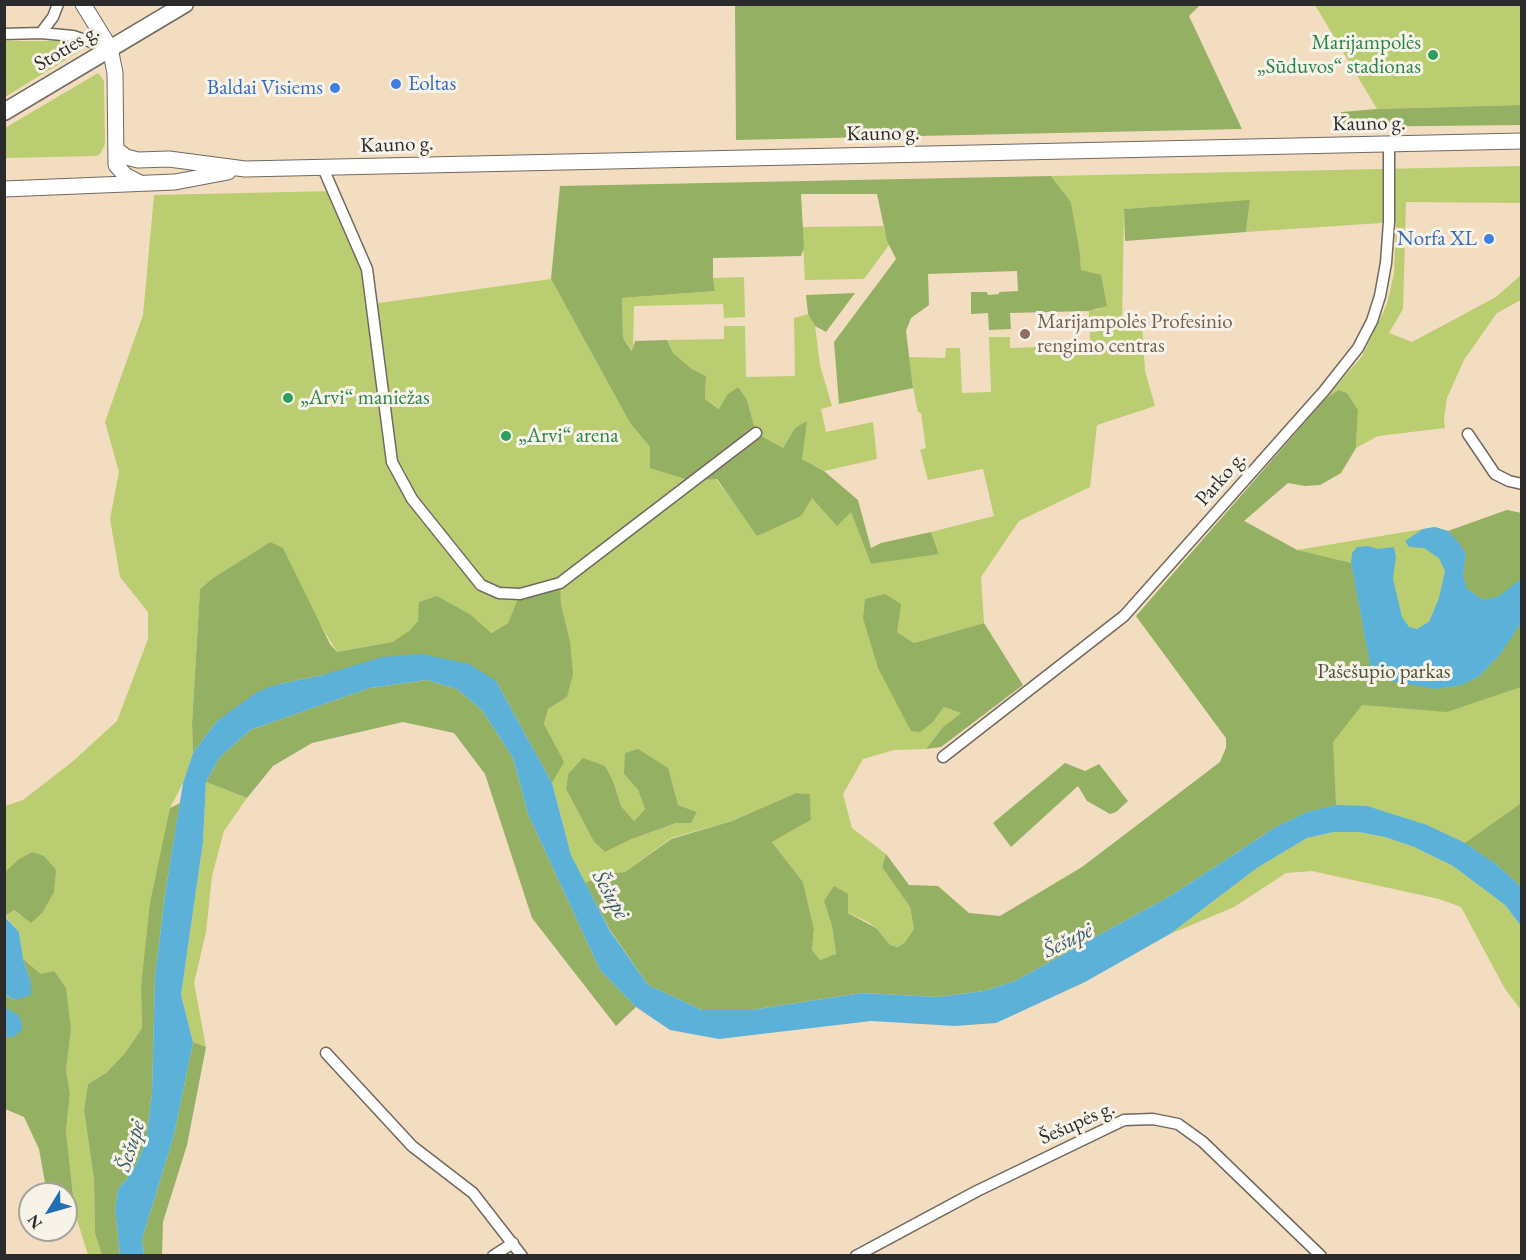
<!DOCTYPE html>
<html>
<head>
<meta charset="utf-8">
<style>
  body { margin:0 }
  #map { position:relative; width:1526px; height:1260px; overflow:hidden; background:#f2ddc0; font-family:"EB Garamond",serif }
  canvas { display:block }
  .frame { position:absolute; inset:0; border:6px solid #2b2b2b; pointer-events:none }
  .north { position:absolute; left:18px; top:1182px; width:60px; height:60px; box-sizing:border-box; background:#f7f3e8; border:2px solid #a5a39c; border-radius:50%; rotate:233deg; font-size:16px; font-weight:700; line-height:24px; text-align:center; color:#2b2b2b }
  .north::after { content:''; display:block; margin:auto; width:21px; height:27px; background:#1f6fb2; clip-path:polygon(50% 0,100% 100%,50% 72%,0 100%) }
</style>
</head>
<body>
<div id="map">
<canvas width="1526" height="1260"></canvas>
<div class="frame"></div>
<div class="north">N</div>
</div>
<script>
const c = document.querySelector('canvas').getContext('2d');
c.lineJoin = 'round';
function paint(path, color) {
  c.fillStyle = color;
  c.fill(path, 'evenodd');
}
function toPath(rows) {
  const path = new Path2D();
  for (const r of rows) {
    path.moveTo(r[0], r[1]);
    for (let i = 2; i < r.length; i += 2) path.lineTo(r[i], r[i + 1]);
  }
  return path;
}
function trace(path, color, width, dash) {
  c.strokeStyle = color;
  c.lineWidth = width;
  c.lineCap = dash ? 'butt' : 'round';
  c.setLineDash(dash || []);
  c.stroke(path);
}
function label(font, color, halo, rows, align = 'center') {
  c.font = font + ' "EB Garamond",serif';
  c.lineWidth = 6;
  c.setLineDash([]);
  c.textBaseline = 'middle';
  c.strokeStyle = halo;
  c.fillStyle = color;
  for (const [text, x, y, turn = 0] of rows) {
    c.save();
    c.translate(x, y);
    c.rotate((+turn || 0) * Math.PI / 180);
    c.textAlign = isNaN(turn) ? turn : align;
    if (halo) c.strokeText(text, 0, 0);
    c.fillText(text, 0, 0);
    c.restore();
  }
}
const green = toPath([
  [1315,5,1521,5,1521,105,1377,109],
  [5,41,64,41,74,44,80,51,5,97],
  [98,73,104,81,105,144,100,154,96,156,5,158,5,128],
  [1521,166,1521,203,1406,202,1403,309,1389,333,1412,342,1496,297,1521,275,1521,300,1497,313,1464,360,1447,398,1444,419,1445,428,1378,436,1356,448,1358,410,1347,393,1339,390,1327,397,1362,356,1387,304,1394,273,1396,222,1246,232,1250,201,1124,209,1122,324,1142,323,1145,371,1155,406,1097,425,1090,487,1019,521,981,577,984,623,914,643,897,632,865,599,933,722,944,707,961,713,943,727,926,749,894,750,863,759,843,794,852,828,886,854,882,867,910,907,914,929,905,942,898,947,889,945,876,928,868,922,824,901,832,926,836,955,819,960,812,950,814,929,803,882,772,842,811,820,810,794,796,793,732,821,671,838,625,872,603,874,585,883,571,855,552,783,563,762,544,724,548,709,567,697,570,641,561,605,559,583,520,595,508,623,490,633,471,615,418,621,409,631,392,642,337,652,270,542,213,578,200,589,192,724,193,753,183,783,170,808,141,987,142,1028,125,1053,106,1073,88,1084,84,1110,94,1180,95,1234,102,1255,88,1255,75,1213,66,1131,70,1093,66,1070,71,1030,47,974,41,974,23,959,19,932,5,916,14,910,21,916,32,852,19,859,5,873,5,806,23,800,72,762,117,721,148,639,148,612,120,577,110,519,119,472,105,422,143,315,154,195,334,191,367,269,372,304,551,279,630,423,650,447,692,481,716,479,758,536,813,497,851,511,871,564,939,553,931,532,994,516,983,469,928,480,920,450,926,448,921,413,918,412,913,388,909,357,945,358,946,348,960,348,962,393,991,392,989,337,1010,337,1010,348,1090,345,1090,332,1097,332,1096,325,1089,325,1089,311,1100,309,1081,270,1080,253,1071,202,1051,176],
  [568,774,613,781,621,806,634,821,645,809,638,790,624,774,678,805,697,812,691,823,676,823,632,839,605,852,594,842,566,789],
  [883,226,889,245,864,279,805,280,802,227],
  [744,277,745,317,724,318,723,304,634,306,633,351,623,338,622,298,715,291,713,278],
  [808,314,815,326,820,365,832,406,821,409,826,432,873,422,877,459,824,471,802,459,795,428,783,448,756,433,747,400,727,395,720,409,705,399,706,376,692,369,673,353,667,340,724,339,724,326,745,326,746,377,795,376,794,318],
  [1507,510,1521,513,1521,887,1496,864,1307,812,1220,762,1226,748,1226,738,1136,616,1244,521,1297,550,1435,527,1448,531],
  [206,782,247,798,224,831,212,876,206,932,194,983,206,1047,193,1042,181,995,203,842],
  [1334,832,1358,832,1385,837,1414,847,1453,866,1505,905,1521,926,1521,1010,1505,989,1461,907,1439,899,1312,871,1286,873,1234,907,1170,934,1257,868,1307,838]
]);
const forest = toPath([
  [735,5,1200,5,1189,16,1242,129,736,140],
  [1521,105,1521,125,1340,127,1341,112,1377,109],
  [1051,176,1071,202,1080,253,1081,270,1101,275,1107,306,1089,311,1010,313,1011,329,989,330,988,313,971,314,971,292,987,292,988,295,999,294,999,292,1018,291,1017,271,928,274,929,305,911,318,906,331,913,388,839,404,834,342,896,259,887,241,877,194,801,194,804,248,801,256,713,258,713,278,715,291,622,298,623,338,632,351,635,341,667,340,673,353,692,369,706,376,705,399,719,409,727,395,738,387,747,400,756,433,783,448,795,428,807,421,802,459,824,471,858,500,871,548,881,543,931,532,939,554,871,564,851,512,837,526,812,498,801,516,757,536,717,479,692,481,650,468,650,447,630,423,551,279,560,186],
  [1250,200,1246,232,1125,241,1124,209],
  [855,293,826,332,815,326,808,314,806,295],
  [1339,390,1347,393,1358,410,1356,448,1341,473,1320,485,1305,486,1288,483,1244,521,1297,550,1351,563,1370,664,1437,689,1462,685,1478,677,1499,656,1521,623,1521,687,1447,712,1362,705,1333,742,1336,805,1307,812,1274,828,1172,895,1015,981,984,991,938,997,862,993,751,1010,702,1010,648,985,610,930,585,883,603,874,625,872,671,839,732,821,796,793,810,794,811,820,772,842,803,882,814,929,812,950,820,960,836,954,832,926,824,901,834,886,848,894,848,913,876,928,890,945,898,947,905,942,914,929,910,907,882,867,886,854,909,885,938,886,969,913,1000,916,1082,867,1220,762,1226,748,1226,738,1136,616,1327,397],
  [1507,510,1521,513,1522,578,1519,582,1499,596,1484,600,1467,589,1463,575,1466,554,1448,531],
  [270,542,283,548,330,644,337,652,392,642,409,631,418,621,419,602,437,596,471,615,491,633,508,623,520,594,560,583,561,605,570,641,573,674,567,697,548,709,544,724,564,762,552,783,496,681,323,675,279,684,217,721,193,753,192,724,200,589,213,578],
  [885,594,901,604,897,632,914,643,984,623,1023,685,941,747,926,749,943,727,961,713,944,707,933,722,920,732,911,731,878,668,863,618,865,599],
  [427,680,457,689,482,710,513,758,528,814,600,970,636,1007,616,1026,532,918,485,774,454,733,403,722,312,743,273,766,247,798,206,782,219,758,250,730,370,688],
  [638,749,668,768,678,805,697,812,691,823,676,823,632,839,605,852,594,842,566,789,568,774,583,758,605,766,613,781,621,806,634,821,645,809,638,790,624,774,625,753],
  [1065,763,1085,771,1099,764,1128,801,1116,812,1110,814,1087,801,1078,786,1011,847,993,823],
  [180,803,166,888,155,975,152,1093,146,1142,132,1173,118,1189,115,1209,120,1255,102,1255,95,1234,94,1180,84,1110,88,1084,106,1073,125,1053,142,1028,141,987,150,903,170,808],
  [1520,804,1521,804,1521,887,1496,864,1465,843],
  [32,852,44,856,56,870,54,892,42,913,31,923,14,910,5,916,4,873,19,859],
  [23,959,41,974,54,971,66,988,71,1030,66,1070,70,1093,66,1131,75,1213,66,1214,66,1194,47,1194,39,1149,24,1117,5,1109,4,995,15,1000,31,983],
  [193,1042,206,1047,187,1145,163,1222,162,1255,144,1255,142,1239,174,1135]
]);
const water = toPath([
  [1435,527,1448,531,1459,543,1466,554,1463,575,1467,589,1484,600,1499,596,1522,578,1521,623,1499,656,1478,677,1462,685,1437,689,1394,682,1377,673,1370,664,1351,563,1352,553,1357,547,1368,546,1378,549,1394,547,1396,557,1393,579,1402,617,1409,627,1417,629,1429,622,1439,598,1445,571,1439,558,1424,548,1409,547,1405,541,1423,529],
  [422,654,469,664,496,681,552,783,571,855,610,931,648,985,702,1010,751,1010,862,993,938,997,984,991,1015,981,1172,895,1274,828,1307,812,1336,805,1367,806,1427,825,1465,843,1496,864,1521,887,1521,926,1505,905,1453,866,1414,847,1385,837,1358,832,1334,832,1307,838,1257,868,1170,934,1085,982,996,1023,955,1026,871,1021,719,1039,670,1030,636,1007,600,970,528,814,513,758,482,710,457,689,427,680,370,688,250,730,219,758,206,782,203,842,181,995,193,1042,174,1135,142,1239,144,1255,120,1255,115,1209,118,1189,132,1173,146,1142,152,1093,155,975,166,888,183,783,193,753,217,721,257,692,279,684,323,675,382,657],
  [4,916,19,932,23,959,31,983,31,995,15,1000,5,995],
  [5,1007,19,1016,22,1023,22,1030,13,1037,5,1037]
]);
const street = toPath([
  [41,33,53,17,58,4],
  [4,34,41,33,73,36,110,48],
  [323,168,367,269,392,462,412,499,481,585,499,593,520,594,560,583,756,433],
  [1468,434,1495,474,1509,481,1522,484],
  [943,757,1124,616,1324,391,1358,348,1372,321,1380,296,1386,263,1389,222,1389,145],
  [326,1053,412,1146,473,1193,522,1256],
  [493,1256,513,1243],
  [856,1256,977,1191,1124,1120,1153,1119,1178,1124,1203,1142,1321,1256]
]);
const secondary = toPath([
  [83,4,110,48,115,73,116,165,125,175,138,182],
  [116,149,126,157,138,160,169,159,245,169,1522,141],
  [4,189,175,182,228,172]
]);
const primary = toPath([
  [4,112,185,4]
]);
const markers = [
  [1433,55,6,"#2e9e5b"],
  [396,84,6,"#3f7fe0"],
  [335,88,6,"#3f7fe0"],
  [1489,239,6,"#3f7fe0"],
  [1025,334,6,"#8d6e63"],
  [288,398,6,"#2e9e5b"],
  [506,436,6,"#2e9e5b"]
];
const leisureNames = [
  ["Marijampolės",1421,43,"right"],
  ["„Sūduvos“ stadionas",1421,67,"right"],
  ["„Arvi“ maniežas",300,398],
  ["„Arvi“ arena",518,436]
];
const streetNames = [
  ["Stoties g.",67,48,-31],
  ["Kauno g.",1369,124,-1],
  ["Kauno g.",883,134,-1],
  ["Kauno g.",397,145,-2],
  ["Parko g.",1221,479,-49],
  ["Šešupės g.",1077,1123,-24]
];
const shopNames = [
  ["Eoltas",408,84,"left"],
  ["Baldai Visiems",323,88],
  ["Norfa XL",1477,239]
];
const educationNames = [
  ["Marijampolės Profesinio",1037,322],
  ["rengimo centras",1037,346]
];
const parkNames = [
  ["Pašešupio parkas",1384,672]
];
const waterNames = [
  ["Šešupė",610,895,61],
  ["Šešupė",1068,941,-26],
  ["Šešupė",131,1146,-72]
];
paint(green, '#bbcd71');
paint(forest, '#94b063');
paint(water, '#5bb1d8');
trace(street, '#71695f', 13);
trace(secondary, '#71695f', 17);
trace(primary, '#71695f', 19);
trace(street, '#fff', 10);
trace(secondary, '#fff', 15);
trace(primary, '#fff', 16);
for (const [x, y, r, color] of markers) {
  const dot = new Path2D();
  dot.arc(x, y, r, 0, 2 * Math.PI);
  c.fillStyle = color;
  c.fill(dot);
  trace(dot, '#f7f3e8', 2);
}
label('21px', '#27864d', '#f7f3e8', leisureNames, 'left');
label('21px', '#2b2b2b', '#f7f3e8', streetNames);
label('21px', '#366cbe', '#f7f3e8', shopNames, 'right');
label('21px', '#785e54', '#f7f3e8', educationNames, 'left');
label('21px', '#4f543c', '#f7f3e8', parkNames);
label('italic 22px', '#3c5a68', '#f7f3e8', waterNames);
</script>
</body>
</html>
